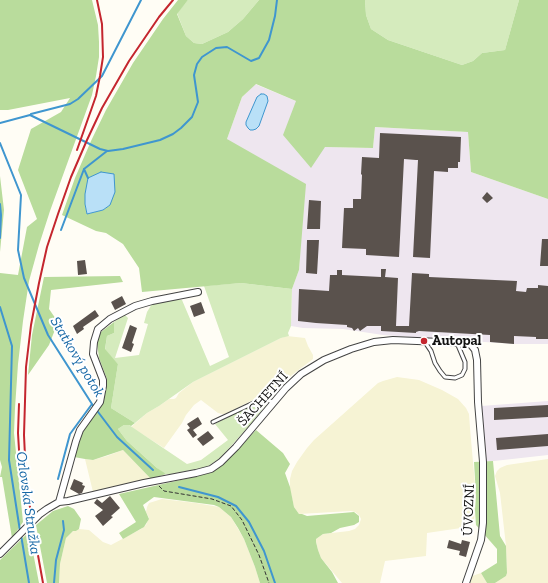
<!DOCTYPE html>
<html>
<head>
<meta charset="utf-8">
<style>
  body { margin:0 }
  canvas { display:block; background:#fffdf5 }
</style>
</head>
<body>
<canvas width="548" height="583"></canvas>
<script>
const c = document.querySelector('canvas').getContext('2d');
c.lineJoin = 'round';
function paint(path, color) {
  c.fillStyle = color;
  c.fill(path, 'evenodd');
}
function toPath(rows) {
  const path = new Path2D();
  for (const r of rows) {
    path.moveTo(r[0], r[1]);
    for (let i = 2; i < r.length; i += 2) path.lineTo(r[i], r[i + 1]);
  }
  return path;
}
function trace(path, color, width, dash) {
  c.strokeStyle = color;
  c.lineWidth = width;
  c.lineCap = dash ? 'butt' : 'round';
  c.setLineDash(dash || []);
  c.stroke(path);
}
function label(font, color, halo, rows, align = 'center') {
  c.font = font + ' "Zilla Slab",serif';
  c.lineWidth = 4;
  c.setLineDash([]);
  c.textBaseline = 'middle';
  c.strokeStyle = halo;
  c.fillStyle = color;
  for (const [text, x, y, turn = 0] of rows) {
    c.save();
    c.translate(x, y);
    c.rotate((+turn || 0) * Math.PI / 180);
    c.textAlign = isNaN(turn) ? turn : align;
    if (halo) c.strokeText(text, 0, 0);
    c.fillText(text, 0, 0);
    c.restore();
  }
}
const industrial = toPath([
  [255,84,296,101,325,147,373,148,375,127,468,132,471,172,548,199,548,344,514,344,383,335,343,329,303,328,291,326,292,289,299,270,301,239,227,139,242,97],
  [548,401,548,455,485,462,481,406]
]);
const farmland = toPath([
  [287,336,305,338,308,346,313,355,313,359,292,375,283,384,273,396,257,398,225,414,222,414,218,413,201,400,194,405,186,415,182,423,164,448,131,427,147,413,159,406,169,399,174,399,176,398,179,393,193,382,281,338],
  [397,377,419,380,442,390,458,399,466,408,469,414,470,428,476,496,474,522,468,526,461,528,427,533,426,556,385,561,380,583,342,583,321,558,318,550,316,542,316,539,323,534,349,531,355,529,359,525,361,519,359,515,355,512,351,511,299,514,294,507,290,489,290,479,292,471,297,462,307,448,314,440,378,383,383,381],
  [123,450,151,479,93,492,85,459,93,460,107,456],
  [548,459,548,583,495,583,506,576,507,573,506,546,500,493,495,476,497,471,500,468,507,465],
  [162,499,196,503,219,507,231,517,244,539,255,567,260,583,59,583,60,564,66,538,73,531,76,531,79,529,89,530,103,542,111,545,141,529,146,525,149,518,146,512,147,507,149,503],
  [481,573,487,583,470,583,472,576]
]);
const green = toPath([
  [188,0,259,0,243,19,228,32,202,44,194,43,186,36,177,13],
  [365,0,519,0,505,50,482,53,473,61,462,65,388,40,371,29,366,15],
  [241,283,292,289,291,326,288,333,289,336,281,338,193,382,159,406,147,413,135,423,111,408,118,364,105,350,107,336,114,333,114,322,124,314,128,318,115,358,139,355,148,324,144,323,147,312,152,304,167,300,182,300,210,366,229,357,204,286],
  [262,401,268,402,250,425,220,458,207,467,171,474,166,474,163,473,157,468,127,441,118,429,124,425,129,425,187,464,201,460,228,440,215,424,243,409,257,402]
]);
const forest = toPath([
  [0,0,92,0,98,25,99,42,99,57,96,76,92,95,50,211,39,245,29,281,23,321,18,364,15,408,14,433,23,522,12,538,2,477,0,477,2,467,0,460,0,273,18,275,27,227,37,219,18,170,31,129,61,112,70,98,8,110,0,110],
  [178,0,188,0,177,14,186,36,194,43,202,44,228,32,243,19,259,0,365,0,366,15,371,29,388,40,462,65,473,61,482,53,505,50,519,0,548,0,548,199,471,172,468,132,375,127,373,148,325,147,311,168,283,135,296,101,256,84,242,97,227,139,306,184,299,270,292,289,241,283,142,292,139,268,123,244,106,233,96,231,62,215,75,178,91,141,106,110,133,63,163,19],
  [85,204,110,205,103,210,87,214],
  [0,176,4,210,0,252],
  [120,276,123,282,51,290,49,309,58,322,49,345,28,375,32,335,44,277],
  [114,322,114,333,107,336,105,349,118,364,111,408,135,423,131,426,129,425,124,425,118,429,127,441,157,468,166,474,151,479,123,450,93,460,85,459,74,457,82,431,101,403,107,379,99,358,97,342,101,332],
  [256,430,283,453,288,461,290,464,285,473,290,487,294,507,299,514,302,514,307,516,354,512,359,516,359,522,354,525,340,528,331,533,323,534,316,539,316,542,318,550,321,558,332,572,338,583,260,583,255,567,244,539,238,528,231,517,219,507,214,505,154,497,143,505,149,519,144,527,123,539,119,533,136,522,119,494,198,476,212,471,223,464,238,449],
  [493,461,500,536,506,546,507,573,506,576,495,583,487,583,481,573,497,563,497,549,476,525,475,510,476,496,474,462],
  [68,506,74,509,81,519,79,529,76,531,73,531,66,538,60,564,59,583,47,583,36,525,53,511],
  [29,532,39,583,0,583,0,560]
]);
const water = toPath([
  [261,94,264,94,267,96,268,101,259,126,256,129,253,130,250,130,248,128,246,125,246,122,257,97,261,94],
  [101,172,114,174,115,192,110,205,103,210,87,214,85,204,85,194,88,178,101,172]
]);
const stream = toPath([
  [31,114,70,104,78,99,102,76,141,0],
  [0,123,30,115,100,149,108,151,123,149,160,140,173,134,181,128,192,117,198,102,194,75,197,64,202,57,216,48,227,47,251,61,259,58,269,40,275,16,277,0],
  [0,143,21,195,18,250,24,278,48,335,92,404,117,437,153,470],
  [84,169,88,178],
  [0,204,1,215,0,238],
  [61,230,84,169,107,151],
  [0,307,12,346,9,460,20,531],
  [58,479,70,434,92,404],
  [179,487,218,497,236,506,249,522,264,551,275,583],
  [21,535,29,583],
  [54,583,56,560,64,530,63,521]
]);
const building = toPath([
  [380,133,461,137,460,162,458,162,458,168,448,168,448,172,434,171,430,258,413,257,418,160,416,160,404,159,399,257,366,255,366,249,342,248,344,208,353,208,353,199,361,199,362,175,361,174,362,157,379,158],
  [487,192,493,198,487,203,482,198],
  [309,200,321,201,320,229,307,229],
  [542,239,548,239,548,266,540,266],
  [307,240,319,240,317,274,306,273],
  [85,260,87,274,78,275,77,261],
  [381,269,386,269,385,277,398,278,396,326,409,326,412,273,429,274,429,277,517,281,516,291,526,292,527,288,538,288,538,285,548,286,548,339,536,339,536,337,514,336,514,344,490,342,490,335,419,331,416,332,416,333,381,331,381,326,367,326,360,331,358,328,354,331,352,328,347,327,347,325,316,323,298,321,299,289,329,291,330,275,337,275,337,270,342,270,342,275,381,277],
  [122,296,126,304,115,310,111,302],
  [201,302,205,313,194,317,190,306],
  [95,310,99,316,83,327,84,329,77,334,73,326],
  [130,325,137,328,132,343,134,344,131,352,122,348],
  [548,405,548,417,494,420,494,408],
  [198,417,202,424,193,430,197,435,193,438,187,430,190,428,187,424],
  [208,431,214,438,203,446,197,439],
  [548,434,548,446,497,450,496,438],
  [74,479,83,483,82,485,85,486,82,493,79,494,70,489],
  [110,496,120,508,111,516,113,517,103,526,95,516,103,510,94,503,97,499,102,503],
  [449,540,461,544,462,540,470,542,466,557,459,555,460,551,447,548]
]);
const path = toPath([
  [159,486,164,491,212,499,231,506,242,520,259,555,269,583]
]);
const service = toPath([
  [425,342,431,351,435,363,440,371,445,377,455,378,462,375,465,369,465,362,457,343],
  [213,422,262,399,274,402]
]);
const minor = toPath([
  [59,502,76,441,80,430,100,402,103,386,103,380,93,354,94,342,98,329,110,319,135,306,152,301,198,292],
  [0,554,40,514,47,509,59,502,68,501,144,483,196,473,211,469,221,462,236,447,286,388,301,374,324,360,351,349,374,342,393,340,465,343,471,345,475,350,477,360,478,402,483,462,483,523,481,540,466,583]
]);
const rail = toPath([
  [77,150,96,96,100,76,103,57,102,24,97,0],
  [19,450,18,433,19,404],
  [43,583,32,522,26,478,24,435,26,367,31,325,39,283,47,247,58,214,71,177,87,140,102,108,129,61,159,17,173,0]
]);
const markers = [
  [424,341,4,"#c4262e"]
];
const poiNames = [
  ["Autopal",432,341]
];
const streetNames = [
  ["ŠACHETNÍ",263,399,-48],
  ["ÚVOZNÍ",469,510,-88]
];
const waterNames = [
  ["Statkový potok",77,357,59],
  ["Orlovská Stružka",28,503,82]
];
paint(industrial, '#eee6ef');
paint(farmland, '#f6f3d4');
paint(green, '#d5ebbd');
paint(forest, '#b9dc9c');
paint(water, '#b9e0f7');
trace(water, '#3f96cf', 1);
trace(stream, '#3f96cf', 2);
paint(building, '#5a524d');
trace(service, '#444', 5);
trace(minor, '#444', 8);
trace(path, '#333', 1, [4, 2]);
trace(service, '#fff', 3);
trace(minor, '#fff', 6);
trace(rail, '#c4262e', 2);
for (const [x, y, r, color] of markers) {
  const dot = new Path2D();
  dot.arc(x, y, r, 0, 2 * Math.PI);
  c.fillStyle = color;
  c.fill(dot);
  trace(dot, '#fff', 1.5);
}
label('bold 14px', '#111', '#fff', poiNames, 'left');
label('14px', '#111', '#fff', streetNames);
label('italic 15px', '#1768a6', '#fff', waterNames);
</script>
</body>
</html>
